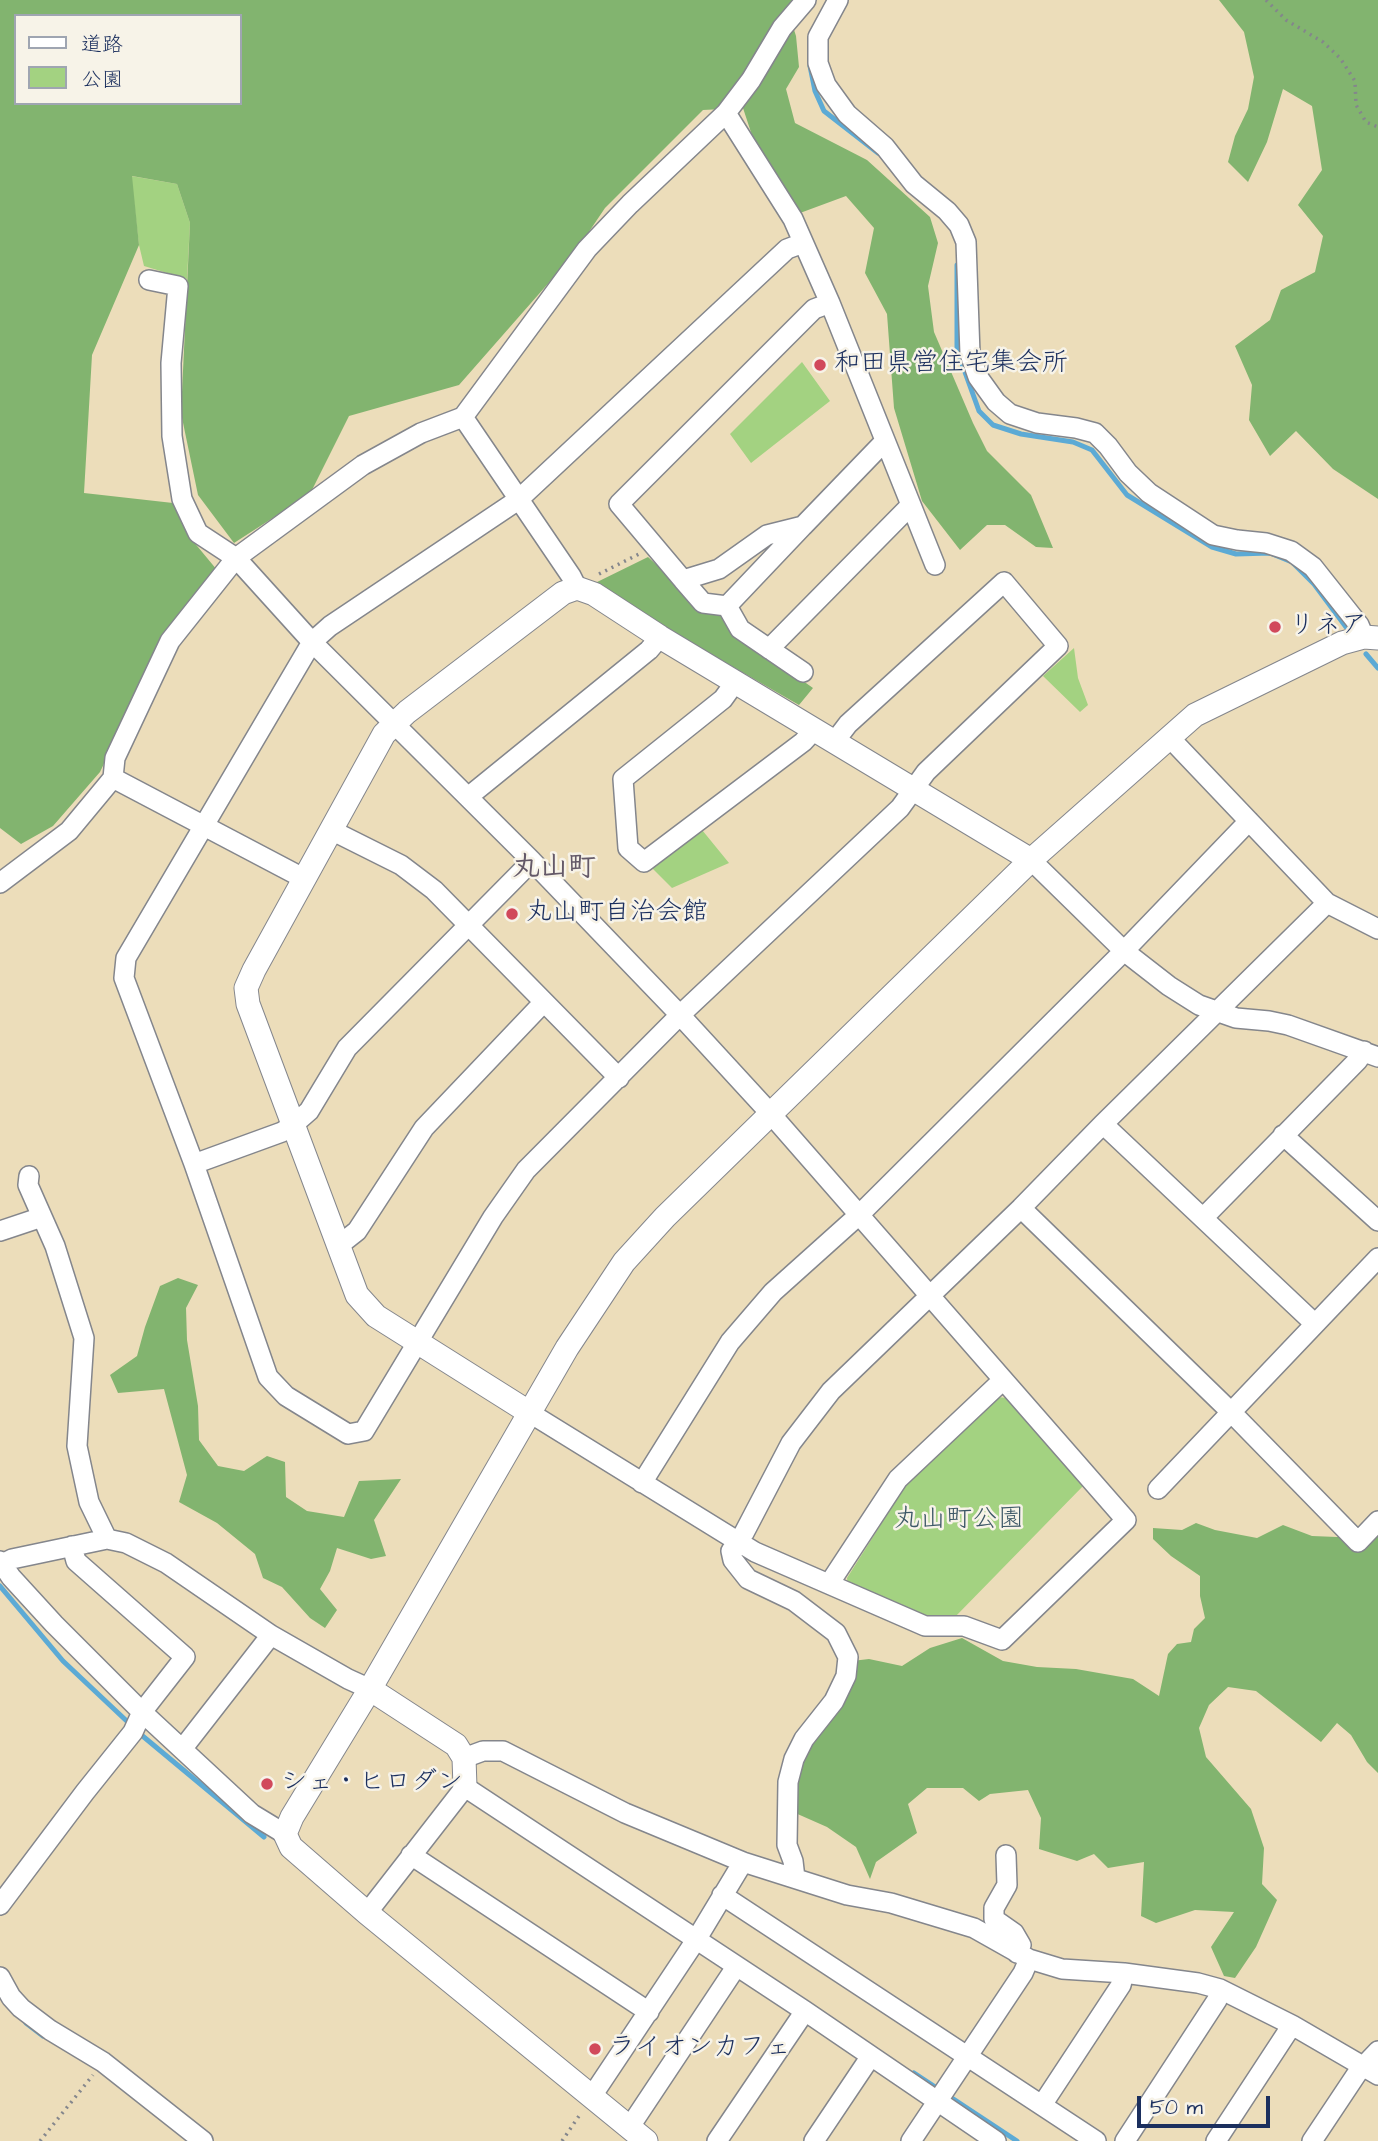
<!DOCTYPE html>
<html>
<head>
<meta charset="utf-8">
<style>
  body { margin:0 }
  #map { position:relative; width:1378px; height:2141px; overflow:hidden; background:#ecddba; font-family:"Architects Daughter","Klee One",sans-serif }
  canvas { display:block }
  .legend { position:absolute; left:14px; top:14px; width:228px; height:91px; box-sizing:border-box; background:#f7f3e8; border:2px solid #9fa5b1; margin:0; padding:9px 12px; list-style:none; font-size:21px; color:#1b2f5e }
  .legend li { display:flex; align-items:center; gap:14px; height:35px }
  .legend b { width:35px; border:2px solid #9fa5b1 }
  .scale { position:absolute; left:1137px; top:2096px; width:133px; height:32px; box-sizing:border-box; border:4px solid #1b2f5e; border-top:0; padding-left:9px; font-size:21px; line-height:24px; white-space:nowrap; color:#1b2f5e; -webkit-text-stroke:5px #f7f3e8; paint-order:stroke }
</style>
</head>
<body>
<div id="map">
<canvas width="1378" height="2141"></canvas>
<ul class="legend">
<li><b style="height:9px;background:#fff"></b>道路</li>
<li><b style="height:19px;background:#a3d281"></b>公園</li>
</ul>
<div class="scale">50 m</div>
</div>
<script>
const c = document.querySelector('canvas').getContext('2d');
c.lineJoin = 'round';
function paint(path, color) {
  c.fillStyle = color;
  c.fill(path, 'evenodd');
}
function toPath(rows) {
  const path = new Path2D();
  for (const r of rows) {
    path.moveTo(r[0], r[1]);
    for (let i = 2; i < r.length; i += 2) path.lineTo(r[i], r[i + 1]);
  }
  return path;
}
function trace(path, color, width, dash) {
  c.strokeStyle = color;
  c.lineWidth = width;
  c.lineCap = dash ? 'butt' : 'round';
  c.setLineDash(dash || []);
  c.stroke(path);
}
function label(font, color, halo, rows, align = 'center') {
  c.font = font + ' "Architects Daughter","Klee One",sans-serif';
  c.lineWidth = 5;
  c.setLineDash([]);
  c.textBaseline = 'middle';
  c.strokeStyle = halo;
  c.fillStyle = color;
  for (const [text, x, y, turn = 0] of rows) {
    c.save();
    c.translate(x, y);
    c.rotate((+turn || 0) * Math.PI / 180);
    c.textAlign = isNaN(turn) ? turn : align;
    if (halo) c.strokeText(text, 0, 0);
    c.fillText(text, 0, 0);
    c.restore();
  }
}
const green = toPath([
  [131,176,177,184,190,223,187,279,144,266,139,245],
  [802,362,830,401,751,463,730,434],
  [1074,648,1078,678,1088,705,1080,712,1043,676],
  [698,825,729,863,672,888,647,863],
  [995,1397,1009,1398,1085,1484,955,1617,928,1616,848,1587,847,1578,909,1480]
]);
const forest = toPath([
  [0,0,796,0,788,11,796,36,799,67,786,89,795,123,867,160,930,217,938,243,928,286,934,332,973,423,987,451,1031,495,1053,548,1036,547,1005,525,987,525,960,550,922,501,894,408,887,314,865,273,874,228,846,196,800,213,768,184,743,108,703,110,605,208,574,254,459,385,349,416,310,494,234,543,198,495,181,413,190,223,177,184,132,176,139,245,92,355,84,493,173,503,193,541,217,570,165,637,100,772,53,826,21,844,0,828],
  [16,16,240,16,240,103,16,103],
  [1219,0,1378,0,1378,499,1333,469,1296,431,1270,456,1249,420,1252,385,1235,346,1270,320,1281,290,1315,272,1323,236,1298,205,1322,170,1312,106,1283,89,1267,142,1248,182,1228,162,1235,136,1248,109,1254,77,1244,32],
  [648,557,702,606,720,608,732,631,813,688,799,705,591,585],
  [178,1278,198,1285,186,1308,187,1340,198,1406,199,1440,218,1466,244,1471,267,1456,285,1462,286,1497,307,1511,344,1517,359,1481,401,1479,374,1520,386,1556,371,1559,337,1548,330,1571,320,1589,337,1610,325,1628,310,1618,282,1587,263,1578,255,1554,217,1523,179,1502,187,1475,164,1389,118,1393,110,1375,137,1356,145,1327,160,1286],
  [1196,1523,1215,1530,1257,1538,1283,1525,1312,1536,1337,1537,1378,1533,1378,1773,1367,1762,1351,1735,1337,1723,1321,1742,1256,1691,1228,1687,1209,1705,1199,1728,1206,1757,1251,1809,1264,1848,1262,1884,1277,1900,1256,1947,1235,1978,1224,1976,1211,1947,1234,1912,1195,1910,1156,1923,1141,1916,1144,1862,1108,1868,1094,1854,1077,1861,1039,1849,1041,1818,1028,1790,990,1794,979,1801,963,1788,927,1788,908,1804,917,1833,876,1862,870,1879,856,1847,827,1827,793,1812,792,1783,827,1718,852,1661,869,1659,902,1666,930,1648,962,1638,1003,1661,1037,1667,1076,1669,1133,1679,1159,1696,1168,1654,1177,1644,1191,1642,1194,1629,1205,1618,1200,1596,1200,1576,1171,1556,1153,1539,1153,1528,1182,1530]
]);
const stream = toPath([
  [810,66,815,91,824,111,878,153],
  [957,265,957,350,979,411,993,425,1021,434,1073,442,1092,450,1127,495,1212,547,1236,554,1270,553,1292,562,1314,584,1346,627],
  [1366,654,1378,668],
  [0,1586,63,1661,132,1726],
  [139,1733,264,1837],
  [26,2023,43,2036],
  [914,2073,1017,2141]
]);
const path = toPath([
  [1266,0,1286,20,1323,42,1340,58,1355,81,1356,105,1366,122,1378,127],
  [599,574,639,554],
  [40,2141,93,2075],
  [562,2141,581,2113]
]);
const minor = toPath([
  [838,0,818,37,818,63,826,85,847,114,885,147,914,184,947,211,959,225,966,242,970,354,978,377,996,402,1010,414,1037,423,1076,428,1095,433,1108,446,1128,473,1149,493,1213,535,1237,540,1266,543,1291,551,1313,567,1359,625,1364,637],
  [726,113,793,219,830,303,911,505,769,649],
  [803,243,787,249,518,500,330,626,312,642,126,958,124,978,194,1164,268,1377,286,1396,348,1434,364,1431,493,1217,526,1170,680,1015,900,808,926,772,1058,646,1004,582,848,724,835,741],
  [149,280,178,286,171,363,172,436,182,499,198,533,236,558,312,642,532,861,680,1015,770,1113,1126,1520,1002,1640,964,1626,925,1626,755,1552,530,1413],
  [830,303,814,309,619,504,683,580,719,569,767,535,803,526,885,441],
  [463,417,571,576,577,588],
  [911,505,935,565],
  [683,580,703,603,727,606,802,527],
  [727,606,740,629,803,672],
  [736,681,723,699,623,779,628,848,644,862,803,742,815,729],
  [1169,737,1327,903,1378,929],
  [113,778,303,878],
  [468,797,649,650,660,637],
  [331,830,401,865,434,890,619,1078],
  [1031,860,1124,951,1169,986,1199,1005,1236,1018,1269,1021,1288,1025,1378,1057],
  [0,883,69,831,113,778,115,758,170,641,236,558,363,465,421,433,463,417,587,249,630,204,726,113,751,80,782,28,806,0],
  [1103,1124,1314,1323],
  [1283,1135,1378,1221],
  [194,1164,282,1132,293,1125,309,1111,347,1048,532,861],
  [29,1176,28,1185,55,1246,84,1338,77,1446,89,1502,107,1539],
  [1021,1208,1231,1412,1358,1542,1378,1521],
  [1203,1218,1358,1060,1364,1051],
  [0,1231,42,1217],
  [338,1246,357,1231,424,1128,543,1003],
  [642,1483,730,1342,773,1292,860,1214,1124,951,1249,821],
  [1158,1489,1378,1258],
  [0,1561,11,1577,54,1624,142,1712,252,1814,285,1834],
  [2,1564,12,1559,107,1539,126,1543,166,1563,271,1635,348,1679,370,1689],
  [829,1584,898,1479,1003,1380],
  [183,1748,271,1635],
  [464,1758,483,1751,503,1751,625,1813,743,1862,847,1895,891,1903,974,1928,1029,1959,1062,1969,1124,1973,1198,1983,1220,1989,1292,2025,1378,2075],
  [411,1855,649,2012],
  [1006,1855,1007,1885,994,1908,994,1919,1014,1933,1021,1945,1017,1953],
  [795,1878,793,1861,787,1845,788,1782,794,1759,804,1739,834,1701,846,1676,848,1657,836,1633,794,1601,748,1579,733,1560,731,1551,744,1533,791,1443,831,1391,1021,1208,1103,1124,1327,903],
  [722,1895,1096,2141],
  [0,1905,85,1792,133,1732,142,1712,185,1657,76,1561,72,1546],
  [367,1913,465,1787,805,2011,996,2141],
  [0,1977,11,1997,21,2008,50,2030,103,2062,203,2141],
  [592,2096,696,1940,743,1862],
  [1042,2105,1121,1985,1124,1973],
  [629,2128,736,1967],
  [717,2141,805,2011],
  [814,2141,871,2056],
  [911,2141,1023,1973,1029,1959],
  [1125,2141,1217,2000,1220,1989],
  [1216,2141,1292,2025],
  [1312,2141,1358,2072,1378,2051]
]);
const tertiary = toPath([
  [530,1413,376,1316,357,1295,248,1004,246,988,254,970,384,734,407,712,563,593,577,588,594,594,660,637,1031,860],
  [370,1689,456,1745,464,1758,465,1787],
  [646,2141,367,1913,291,1847,285,1834,292,1817,370,1689,567,1348,624,1262,665,1217,1031,860,1195,715,1342,643,1364,637,1378,638]
]);
const markers = [
  [820,365,7,"#d1495b"],
  [1275,627,7,"#d1495b"],
  [512,914,7,"#d1495b"],
  [267,1784,7,"#d1495b"],
  [595,2049,7,"#d1495b"]
];
const poiNames = [
  ["和田県営住宅集会所",834,365],
  ["リネア",1289,627],
  ["丸山町自治会館",526,914],
  ["シェ・ヒロダン",281,1784],
  ["ライオンカフェ",609,2049]
];
const parkNames = [
  ["丸山町公園",959,1521]
];
const neighbourhoodNames = [
  ["丸山町",554,869]
];
paint(green, '#a3d281');
paint(forest, '#82b46f');
trace(stream, '#5caad5', 5);
trace(minor, '#84868c', 22);
trace(tertiary, '#84868c', 25);
trace(path, '#84868c', 3.5, [2, 5]);
trace(minor, '#fff', 19);
trace(tertiary, '#fff', 23);
for (const [x, y, r, color] of markers) {
  const dot = new Path2D();
  dot.arc(x, y, r, 0, 2 * Math.PI);
  c.fillStyle = color;
  c.fill(dot);
  trace(dot, '#f7f3e8', 2.5);
}
label('26px', '#1b2f5e', '#f7f3e8', poiNames, 'left');
label('26px', '#3d5867', '#f7f3e8', parkNames);
label('bold 28px', '#645968', '#f7f3e8', neighbourhoodNames);
</script>
</body>
</html>
